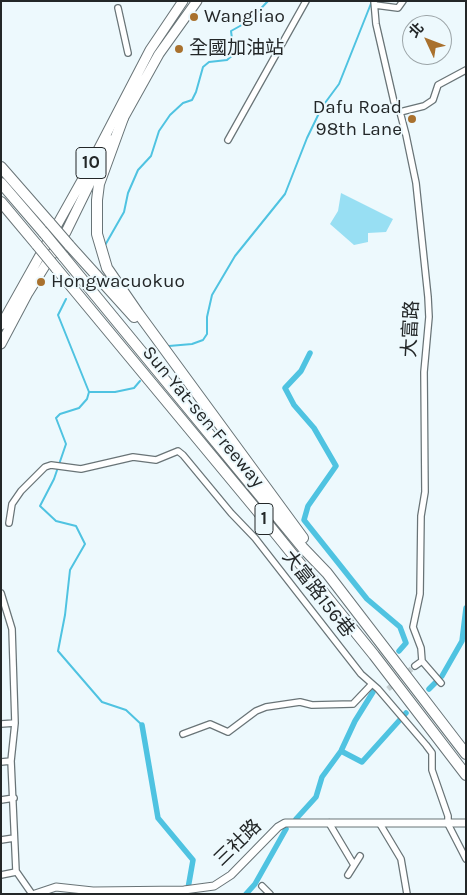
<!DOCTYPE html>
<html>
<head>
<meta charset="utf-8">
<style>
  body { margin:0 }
  #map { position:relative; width:467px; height:895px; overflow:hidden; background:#edf9fd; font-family:Karla,"Noto Sans TC",sans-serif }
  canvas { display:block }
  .frame { position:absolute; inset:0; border:2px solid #232728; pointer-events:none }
  .north { position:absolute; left:402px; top:15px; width:50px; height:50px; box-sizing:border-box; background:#edf9fd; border:1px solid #9ca5a8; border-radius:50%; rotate:313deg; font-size:14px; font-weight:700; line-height:20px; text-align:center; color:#232728 }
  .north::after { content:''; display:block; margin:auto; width:18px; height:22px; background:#a9712e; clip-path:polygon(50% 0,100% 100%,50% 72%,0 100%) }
</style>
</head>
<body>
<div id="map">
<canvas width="467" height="895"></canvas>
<div class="frame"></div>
<div class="north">北</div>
</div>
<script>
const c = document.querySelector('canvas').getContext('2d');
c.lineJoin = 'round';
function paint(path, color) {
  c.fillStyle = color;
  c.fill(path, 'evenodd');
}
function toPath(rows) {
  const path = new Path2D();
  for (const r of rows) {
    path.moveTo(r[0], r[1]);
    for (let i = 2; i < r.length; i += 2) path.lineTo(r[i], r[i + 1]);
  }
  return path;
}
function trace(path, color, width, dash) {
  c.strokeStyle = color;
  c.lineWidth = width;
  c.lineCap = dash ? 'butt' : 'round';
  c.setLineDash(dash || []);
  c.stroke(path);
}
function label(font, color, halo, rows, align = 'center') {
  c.font = font + ' Karla,"Noto Sans TC",sans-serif';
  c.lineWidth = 4;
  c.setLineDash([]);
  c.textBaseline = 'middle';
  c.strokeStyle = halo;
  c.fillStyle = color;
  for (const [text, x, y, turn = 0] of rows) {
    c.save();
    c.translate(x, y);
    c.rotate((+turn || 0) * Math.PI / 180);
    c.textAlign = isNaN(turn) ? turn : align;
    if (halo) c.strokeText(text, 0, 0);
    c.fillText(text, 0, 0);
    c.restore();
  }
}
const green = toPath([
  [341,193,393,219,386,232,368,233,368,242,354,245,330,224,338,211]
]);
const stream = toPath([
  [104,247,124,212,128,193,138,170,151,156,159,131,170,115,183,103,192,100,196,92,203,67,209,62,227,60,234,54,231,31,249,21,268,1],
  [66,299,58,315,89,392,87,399,79,408,60,414,56,418,66,444,54,479,40,506,56,521,76,526,85,544,70,570,65,615,58,651,102,702,126,710,142,725],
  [169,346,192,344,203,340,207,334,207,317,212,295,235,256,285,194,307,138,322,107,339,84,372,1],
  [89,392,115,392,134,388,140,381]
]);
const canal = toPath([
  [310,353,301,371,285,388,294,405,314,428,336,466,308,506,304,520,367,599,400,627,406,643,399,651],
  [442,676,462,641,466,608],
  [429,689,436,682],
  [142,725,158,818,193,860,187,894],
  [341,751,362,762,406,713],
  [296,819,316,797,322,777,341,751,355,721,373,692],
  [246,894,255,884,286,829]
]);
const minorTunnel = toPath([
  [388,689,415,666]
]);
const minor = toPath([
  [374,1,376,24,394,102,400,112,406,135,416,183,428,297,429,317,424,372,425,492,421,516,420,594,413,627,421,648,422,661,441,683],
  [375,5,398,8,403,1],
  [118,8,128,53],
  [400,112,424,106,433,100,438,85,466,70],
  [228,140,306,1],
  [9,523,12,504,21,491,45,467,51,465,81,469,133,457,156,460,178,451,183,455,231,513,255,538,361,674,378,689,426,745,432,753,432,770,448,816,448,824,466,859],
  [1,593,12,629,15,723,11,761,1,762],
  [415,666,422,661],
  [1,724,15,723],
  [183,734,210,724,228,732,256,711,266,707,300,702,312,705,353,704,372,684],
  [11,761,16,871,32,894],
  [1,800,14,798],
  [329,823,354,865],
  [380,824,401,859,407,894],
  [1,840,14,838],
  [1,875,16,872],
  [348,875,360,856],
  [262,886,270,894]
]);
const tertiary = toPath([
  [35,894,56,887,93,891,184,890,214,886,231,875,278,827,285,823,466,823]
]);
const primary = toPath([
  [120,124,159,54,197,1],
  [1,325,85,175,150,50,183,1],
  [1,344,28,293,66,232,111,140]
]);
const motorway = toPath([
  [123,118,99,184,97,200,97,234,107,268,138,313,303,538],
  [1,167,50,223],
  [1,183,44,233],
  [1,202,37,245],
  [69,245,134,317],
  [63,256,303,548,327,573,466,754],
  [56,268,255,508,374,655,466,775]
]);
const motorwayBridge = toPath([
  [50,223,69,245],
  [44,233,63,256],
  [37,245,56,268]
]);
const markers = [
  [194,17,5,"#a9712e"],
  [179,49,5,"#a9712e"],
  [412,119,5,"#a9712e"],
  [41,282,5,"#a9712e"]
];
const shields = [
  [91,163,30],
  [264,519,18]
];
const shieldNames = [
  ["10",91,163],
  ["1",264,519]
];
const poiNames = [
  ["Wangliao",204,17],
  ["全國加油站",189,49],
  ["Dafu Road",402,108,"right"],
  ["98th Lane",402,130,"right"],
  ["Hongwacuokuo",51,282]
];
const streetNames = [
  ["大富路",411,329,-87],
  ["Sun Yat-sen Freeway",203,417,50],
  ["大富路156巷",318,594,52],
  ["三社路",238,843,-44]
];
paint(green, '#98dff3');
trace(stream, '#4fc3e1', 2);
trace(canal, '#4fc3e1', 5.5);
trace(minorTunnel, '#c5cfd2', 5.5, [5.5, 3]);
trace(minor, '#697477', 8);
trace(tertiary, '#697477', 9);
trace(primary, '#697477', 11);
trace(motorway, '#697477', 12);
trace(minor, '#fff', 5.5);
trace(tertiary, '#fff', 7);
trace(primary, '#fff', 9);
trace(motorway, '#fff', 10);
trace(motorwayBridge, '#697477', 12, []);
trace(motorwayBridge, '#fff', 10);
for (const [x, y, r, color] of markers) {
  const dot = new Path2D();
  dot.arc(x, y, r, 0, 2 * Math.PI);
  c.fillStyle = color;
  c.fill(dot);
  trace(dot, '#edf9fd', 2);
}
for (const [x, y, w] of shields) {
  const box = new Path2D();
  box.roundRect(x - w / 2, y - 15.5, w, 31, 4);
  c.fillStyle = '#edf9fd';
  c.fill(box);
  trace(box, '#232728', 1);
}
label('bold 18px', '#232728', null, shieldNames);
label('19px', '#232728', '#edf9fd', poiNames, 'left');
label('19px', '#232728', '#edf9fd', streetNames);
</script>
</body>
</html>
